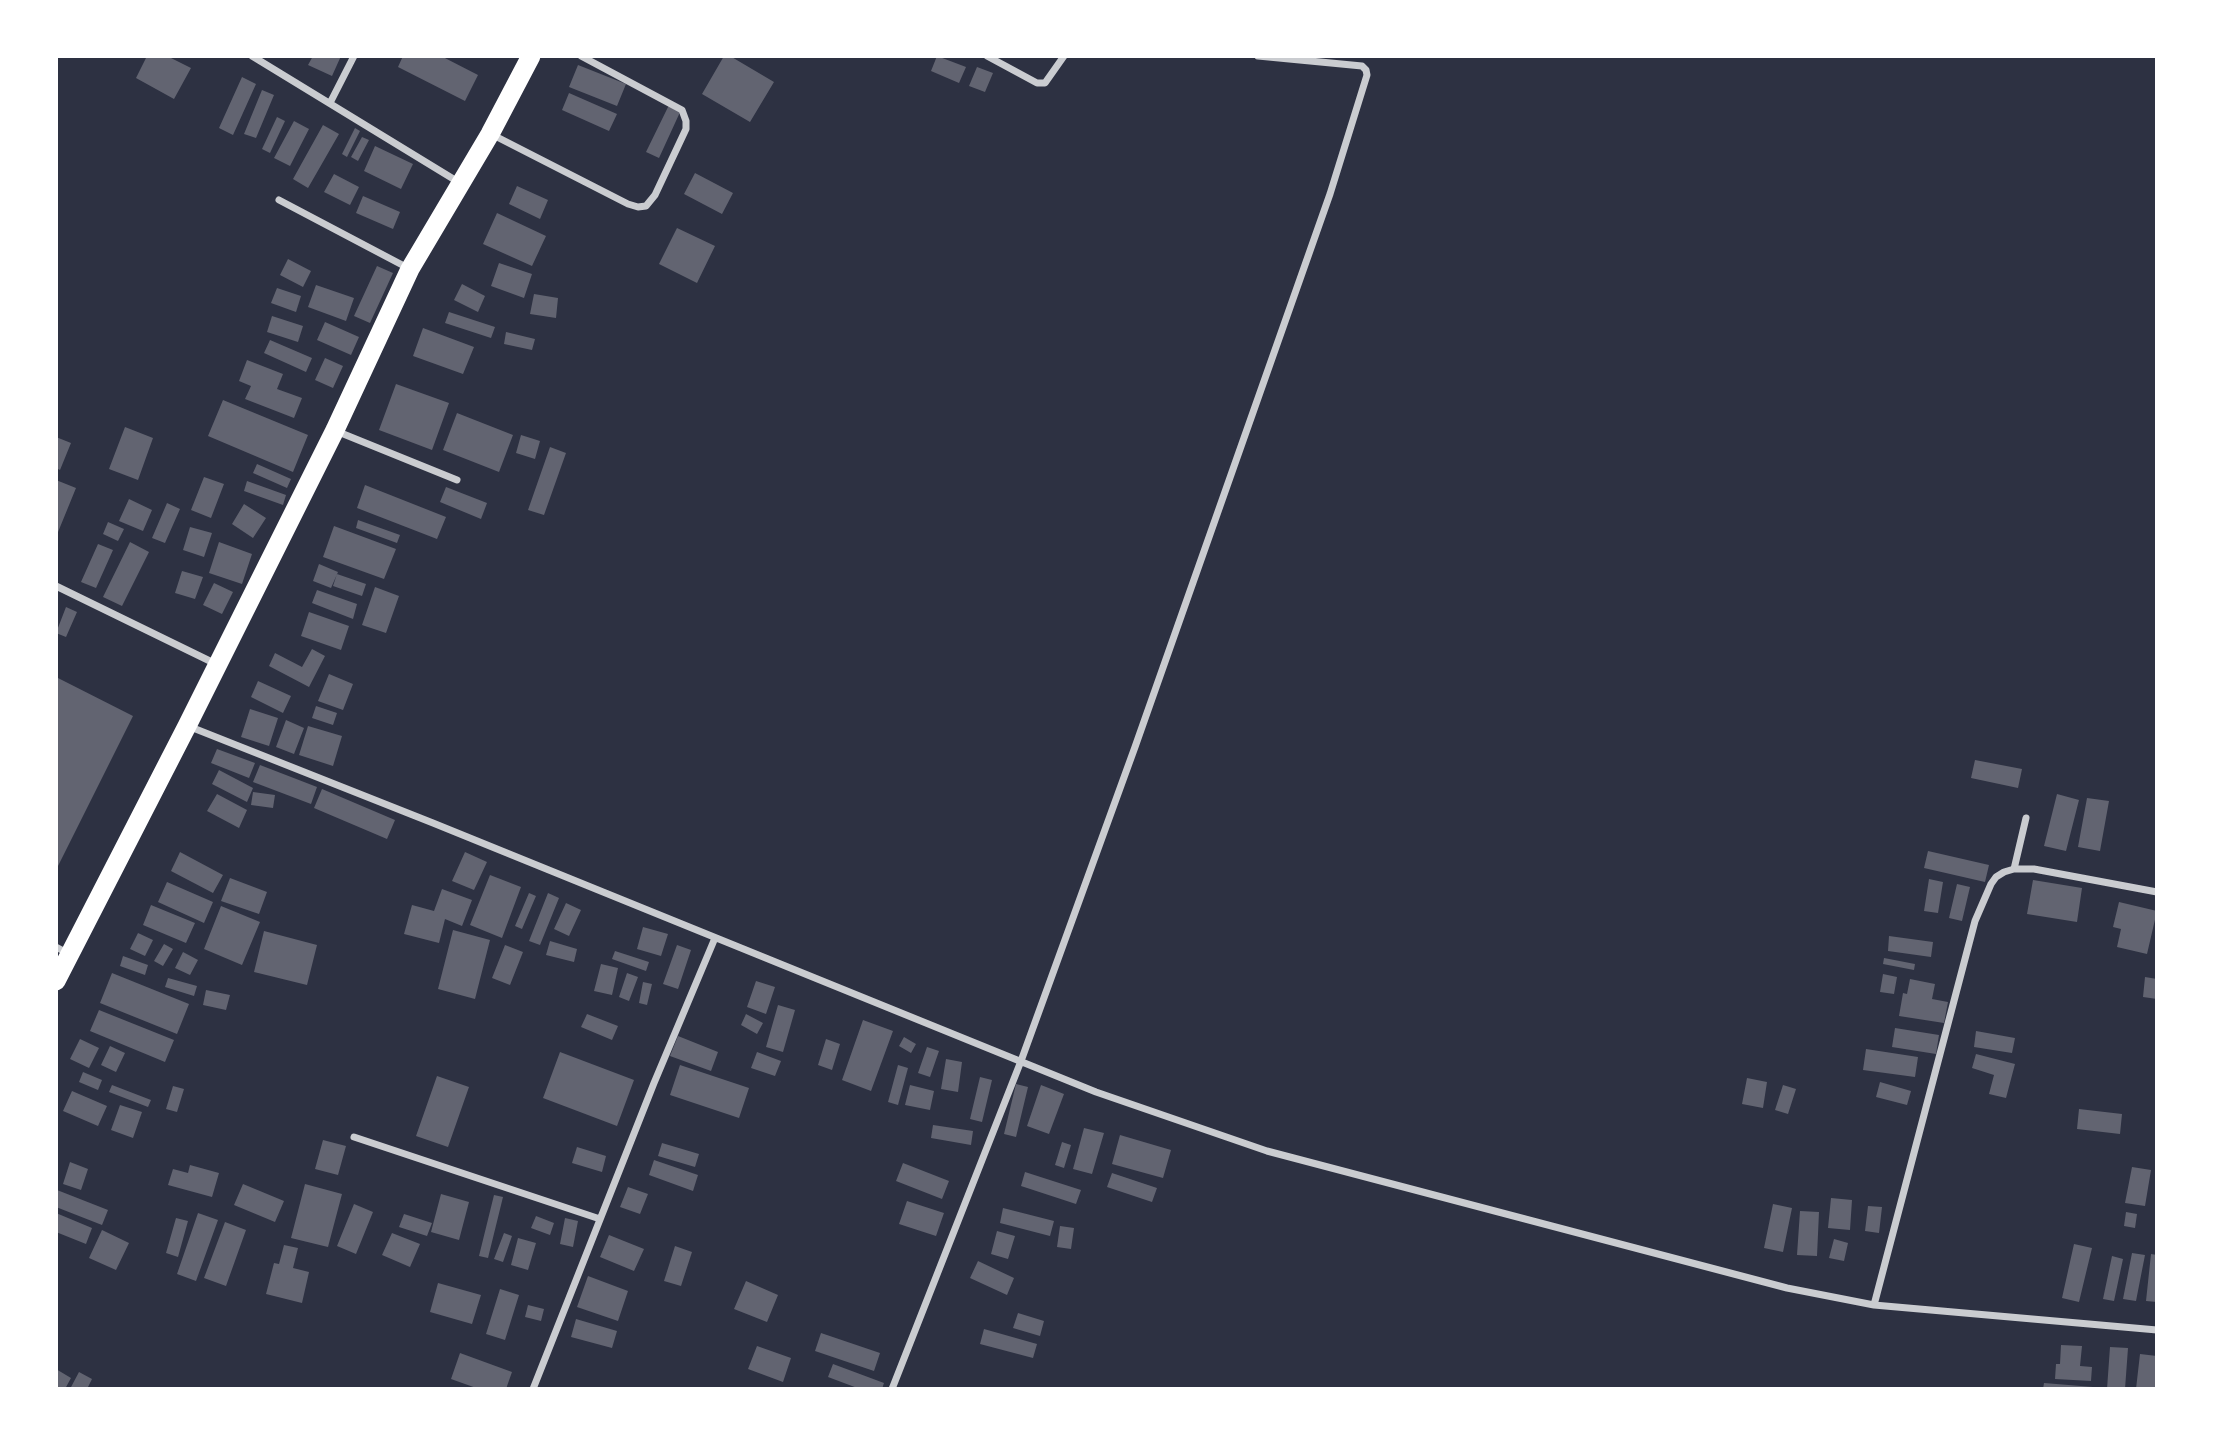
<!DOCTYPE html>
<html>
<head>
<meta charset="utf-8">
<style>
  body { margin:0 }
  #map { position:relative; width:2213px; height:1445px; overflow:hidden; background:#2d3142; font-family:Quicksand,sans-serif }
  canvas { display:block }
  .frame { position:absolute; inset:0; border:58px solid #fff; pointer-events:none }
</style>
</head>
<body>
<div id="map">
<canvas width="2213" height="1445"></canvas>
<div class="frame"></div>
</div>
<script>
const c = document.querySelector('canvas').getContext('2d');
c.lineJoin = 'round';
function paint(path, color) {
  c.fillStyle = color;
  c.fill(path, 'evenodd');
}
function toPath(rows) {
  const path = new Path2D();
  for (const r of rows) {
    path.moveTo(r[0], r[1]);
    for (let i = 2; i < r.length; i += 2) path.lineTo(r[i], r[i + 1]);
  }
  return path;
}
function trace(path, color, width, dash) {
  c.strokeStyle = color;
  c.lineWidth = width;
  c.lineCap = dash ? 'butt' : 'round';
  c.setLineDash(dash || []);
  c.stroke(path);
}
const building = toPath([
  [147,56,167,56,191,68,174,99,136,78],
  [313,56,341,56,332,76,308,65],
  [403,56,441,56,478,75,465,101,398,67],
  [724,56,730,56,774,82,750,122,702,94],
  [937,56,966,67,959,83,931,71],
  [578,65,626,84,617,106,569,87],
  [977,67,993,73,985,92,969,86],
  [242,77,256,84,233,135,219,128],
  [262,90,274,95,256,138,244,134],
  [569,93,617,114,609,131,562,110],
  [669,105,681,110,659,158,646,152],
  [277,117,285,121,270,153,262,149],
  [294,121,309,129,290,166,274,158],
  [323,125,339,134,308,188,293,179],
  [355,128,360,131,347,157,342,154],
  [362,137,369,140,358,161,351,157],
  [375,146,413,164,401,189,364,171],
  [695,173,733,193,722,214,684,194],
  [334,174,359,187,350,205,324,192],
  [517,186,548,200,540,219,509,204],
  [363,196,400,212,393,229,356,213],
  [497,213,546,236,532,266,483,244],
  [677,228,715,246,697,283,659,264],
  [288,259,311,271,303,287,280,275],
  [499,263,532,274,524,298,491,286],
  [377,266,393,273,370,323,354,316],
  [462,284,485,296,478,312,454,300],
  [316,285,354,298,346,321,308,307],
  [277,288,301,296,296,312,271,303],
  [534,294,558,298,556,318,530,314],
  [449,312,495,327,491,338,445,323],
  [272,316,303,326,298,342,267,332],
  [325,322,359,337,351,355,317,340],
  [423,328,474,347,463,374,413,356],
  [506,332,535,339,532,350,504,344],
  [270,340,312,358,306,372,264,353],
  [325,358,343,366,333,388,315,380],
  [247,360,283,374,277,389,302,398,294,418,245,399,251,386,239,381],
  [396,384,449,403,432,450,379,430],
  [223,400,308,435,293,472,208,436],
  [457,413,513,435,499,472,443,450],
  [125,427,153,438,138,480,109,469],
  [521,435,540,441,535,459,516,453],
  [56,437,71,443,60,470,56,468],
  [550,447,566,453,544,515,528,510],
  [257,464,291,479,287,488,253,473],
  [204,477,224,484,211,518,191,510],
  [56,480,76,488,56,537],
  [247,481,286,495,283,505,244,491],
  [365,485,446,517,437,539,357,508],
  [446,487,487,503,481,519,440,502],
  [129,499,152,510,143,531,119,521],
  [167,503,180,509,165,543,152,538],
  [244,504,266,518,253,538,232,524],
  [358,520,400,535,397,543,356,528],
  [108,522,124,529,118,541,103,534],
  [334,526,396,549,384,579,323,557],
  [190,527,212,533,204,557,183,550],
  [130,542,149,552,122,606,103,597],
  [219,542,252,554,242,584,209,573],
  [98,544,113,550,96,588,81,582],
  [319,564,338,572,331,588,313,581],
  [182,571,203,577,195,599,175,593],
  [337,574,366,584,362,596,333,586],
  [214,583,233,592,222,614,203,605],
  [375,587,399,596,386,633,362,625],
  [317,590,357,604,353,619,312,603],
  [66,607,77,612,66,637,56,633],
  [309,612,349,626,341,650,301,636],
  [312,649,325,656,309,687,269,666,275,653,302,667],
  [329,674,353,684,343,710,318,701],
  [56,677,133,716,56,870],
  [258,681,291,696,283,713,251,697],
  [316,706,337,713,333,725,312,718],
  [250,709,278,718,269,746,241,737],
  [286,720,304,728,294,754,276,747],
  [308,726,342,736,333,766,299,755],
  [217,749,255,763,249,778,211,763],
  [1975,760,2022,769,2018,788,1971,778],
  [260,765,317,787,311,804,253,782],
  [219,770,253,788,247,802,212,784],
  [322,789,395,820,387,839,314,808],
  [253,792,275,795,273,808,251,805],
  [217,794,247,810,239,828,207,811],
  [2057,794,2079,800,2066,851,2044,846],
  [2087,798,2109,801,2100,851,2078,847],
  [1928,851,1989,865,1985,882,1924,868],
  [180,852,223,875,213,893,171,871],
  [465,852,487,862,474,890,452,881],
  [490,875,521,887,502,938,470,925],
  [230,878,267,892,259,914,221,901],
  [1929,879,1943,882,1938,913,1924,911],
  [2033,880,2082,888,2077,922,2027,914],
  [167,882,213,902,204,923,158,902],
  [1957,884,1970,887,1962,921,1949,918],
  [442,889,472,900,462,926,445,919,439,943,404,934,412,905,434,911],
  [529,893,536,896,522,929,515,926],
  [548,893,559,898,540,945,529,941],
  [2119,902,2157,911,2147,954,2117,947,2121,929,2113,927],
  [566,903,581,910,569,936,554,929],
  [151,905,195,923,186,943,143,925],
  [221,906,260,922,242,965,204,949],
  [643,927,668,934,661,956,637,949],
  [453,930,490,940,475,999,438,989],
  [264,931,317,945,307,985,254,972],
  [138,933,153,940,145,956,130,949],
  [1889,936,1933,942,1931,957,1888,951],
  [550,941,577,949,574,962,546,955],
  [164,944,173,949,163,966,154,961],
  [505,945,523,952,510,985,492,978],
  [677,945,691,950,678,989,663,984],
  [615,951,649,962,646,971,612,959],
  [183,952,198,960,190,975,175,968],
  [123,956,148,965,145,975,120,966],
  [1884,958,1915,964,1914,970,1883,964],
  [601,964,618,968,612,995,594,991],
  [112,973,189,1004,177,1034,100,1003],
  [627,973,638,977,629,1001,619,997],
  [1883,974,1897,977,1894,994,1880,992],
  [2145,977,2157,979,2157,999,2143,997],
  [168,978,197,986,194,996,165,987],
  [1910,979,1935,984,1932,999,1948,1002,1944,1023,1899,1016,1903,993,1907,994],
  [756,981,775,987,766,1014,747,1007],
  [643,982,652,984,647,1005,639,1003],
  [206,990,230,995,226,1010,203,1005],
  [778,1005,795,1010,783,1052,766,1047],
  [99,1010,174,1040,165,1062,90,1031],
  [587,1014,618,1026,612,1040,581,1027],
  [746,1014,763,1023,757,1034,741,1025],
  [863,1020,893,1031,871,1091,842,1080],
  [1895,1028,1939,1035,1936,1054,1892,1047],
  [1976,1031,2015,1038,2012,1053,1974,1047],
  [678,1036,718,1052,711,1071,670,1056],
  [904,1037,916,1044,911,1053,899,1046],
  [80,1039,99,1048,89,1068,70,1059],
  [826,1039,840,1044,832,1070,818,1065],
  [110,1046,125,1053,116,1072,101,1065],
  [927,1047,939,1051,930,1077,918,1073],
  [1866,1049,1918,1057,1915,1077,1863,1070],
  [560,1052,634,1080,617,1126,543,1098],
  [757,1052,781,1061,775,1076,751,1068],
  [1976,1054,2015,1064,2006,1098,1989,1094,1994,1075,1972,1068],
  [946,1059,962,1062,958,1092,941,1089],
  [680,1065,749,1088,739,1118,670,1095],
  [898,1065,908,1068,898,1105,888,1102],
  [83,1072,102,1080,98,1090,79,1082],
  [437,1076,469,1087,448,1147,416,1136],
  [980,1077,992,1080,982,1122,970,1119],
  [1747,1078,1767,1082,1763,1108,1742,1104],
  [1880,1082,1911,1091,1907,1105,1876,1097],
  [1016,1084,1028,1087,1016,1137,1004,1134],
  [112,1085,151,1100,148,1107,109,1092],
  [910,1085,934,1091,930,1110,905,1105],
  [1041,1085,1064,1094,1049,1134,1027,1126],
  [1783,1085,1796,1089,1788,1114,1775,1110],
  [173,1086,184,1089,177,1112,166,1109],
  [72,1091,107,1106,98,1126,63,1111],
  [120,1105,142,1112,133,1138,111,1130],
  [2079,1109,2122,1114,2120,1134,2077,1129],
  [933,1125,973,1131,971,1145,931,1138],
  [1084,1128,1104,1133,1092,1174,1073,1169],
  [1120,1135,1171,1150,1163,1178,1112,1164],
  [323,1140,346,1146,338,1175,315,1169],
  [1062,1142,1071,1145,1064,1168,1055,1165],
  [662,1143,699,1154,695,1167,658,1156],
  [577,1147,606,1156,602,1172,572,1163],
  [654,1160,698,1175,693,1191,649,1175],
  [70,1162,88,1169,81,1190,63,1184],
  [903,1163,949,1181,942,1199,896,1181],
  [190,1165,219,1173,212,1197,168,1185,173,1169,188,1173],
  [2132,1167,2151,1170,2145,1206,2125,1203],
  [1025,1172,1081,1190,1076,1204,1021,1186],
  [1112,1173,1157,1188,1152,1202,1107,1187],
  [243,1184,284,1201,275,1222,234,1205],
  [305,1184,342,1194,328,1247,291,1238],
  [628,1187,648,1194,640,1214,620,1207],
  [57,1190,108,1210,102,1225,56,1207],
  [441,1194,469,1202,459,1240,431,1232],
  [494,1195,503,1197,488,1258,479,1256],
  [1831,1198,1852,1200,1850,1230,1828,1228],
  [907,1201,944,1213,936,1236,899,1224],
  [354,1204,373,1212,356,1254,337,1246],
  [1773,1204,1792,1208,1783,1252,1764,1248],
  [1868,1206,1882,1207,1879,1233,1865,1231],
  [1003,1208,1054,1221,1050,1236,1000,1223],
  [1800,1211,1819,1212,1817,1256,1797,1255],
  [2126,1212,2137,1214,2135,1228,2124,1226],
  [56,1213,92,1228,86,1244,56,1232],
  [198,1213,218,1220,196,1281,177,1274],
  [404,1214,432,1223,427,1236,399,1227],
  [536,1216,554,1223,550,1235,531,1228],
  [176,1218,188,1221,178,1257,166,1253],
  [565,1218,578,1221,573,1247,560,1244],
  [225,1222,246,1230,226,1286,204,1278],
  [1060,1226,1074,1228,1071,1249,1057,1247],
  [102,1230,129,1243,116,1270,89,1258],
  [997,1231,1015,1236,1008,1259,991,1254],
  [392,1233,420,1244,410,1267,382,1255],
  [504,1233,512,1236,503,1262,494,1259],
  [609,1235,644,1249,634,1271,600,1257],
  [518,1238,536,1243,528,1270,511,1265],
  [1834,1239,1848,1243,1844,1261,1829,1258],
  [2074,1244,2092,1248,2079,1302,2062,1298],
  [284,1245,298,1248,293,1268,309,1272,302,1303,266,1294,274,1263,279,1264],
  [675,1246,692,1252,681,1286,664,1281],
  [2132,1253,2145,1255,2136,1301,2123,1299],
  [2151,1254,2157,1255,2157,1302,2146,1301],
  [2112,1256,2123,1259,2114,1301,2103,1299],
  [978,1261,1014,1278,1007,1295,970,1278],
  [588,1276,628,1291,618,1321,577,1307],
  [746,1281,778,1295,767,1322,734,1309],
  [438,1283,481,1295,472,1324,430,1312],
  [500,1289,519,1295,505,1340,486,1334],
  [528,1305,544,1309,541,1321,525,1317],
  [1018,1313,1044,1321,1040,1336,1013,1328],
  [576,1319,617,1331,612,1348,571,1337],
  [984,1329,1037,1344,1033,1358,980,1344],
  [821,1333,880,1353,874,1371,815,1351],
  [2061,1345,2082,1346,2080,1366,2092,1367,2091,1381,2055,1379,2056,1364,2060,1364],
  [757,1346,791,1358,783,1382,748,1369],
  [2110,1347,2128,1348,2125,1389,2107,1389],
  [460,1353,512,1372,506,1389,479,1389,451,1379],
  [2140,1354,2157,1356,2157,1389,2136,1389],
  [833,1364,884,1383,882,1389,860,1389,828,1377],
  [56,1369,71,1378,65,1389,56,1389],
  [79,1372,92,1379,87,1389,70,1389],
  [2044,1383,2093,1387,2093,1389,2043,1389]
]);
const minor = toPath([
  [252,56,460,183],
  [987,56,1037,83,1045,83,1064,56],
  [330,103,354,56],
  [493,135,628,204,638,207,646,206,655,195,686,129,686,121,682,110,581,56],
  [279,200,408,268],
  [336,431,457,480],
  [56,586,216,664],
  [188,726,433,823,1096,1092,1267,1151,1787,1288,1874,1305,2157,1330],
  [2014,869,2026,818],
  [56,947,69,954],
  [354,1137,600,1219],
  [1874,1305,1975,921,1991,884,1996,877,2004,872,2014,869,2034,869,2157,892],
  [533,1389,654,1083,715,938],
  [892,1389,1021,1061,1135,747,1330,194,1367,75,1366,70,1362,66,1258,56]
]);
const trunk = toPath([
  [56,981,187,726,335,430,410,269,490,134,531,56]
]);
paint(building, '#626471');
trace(minor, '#caccd0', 7);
trace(trunk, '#fff', 19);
</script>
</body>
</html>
